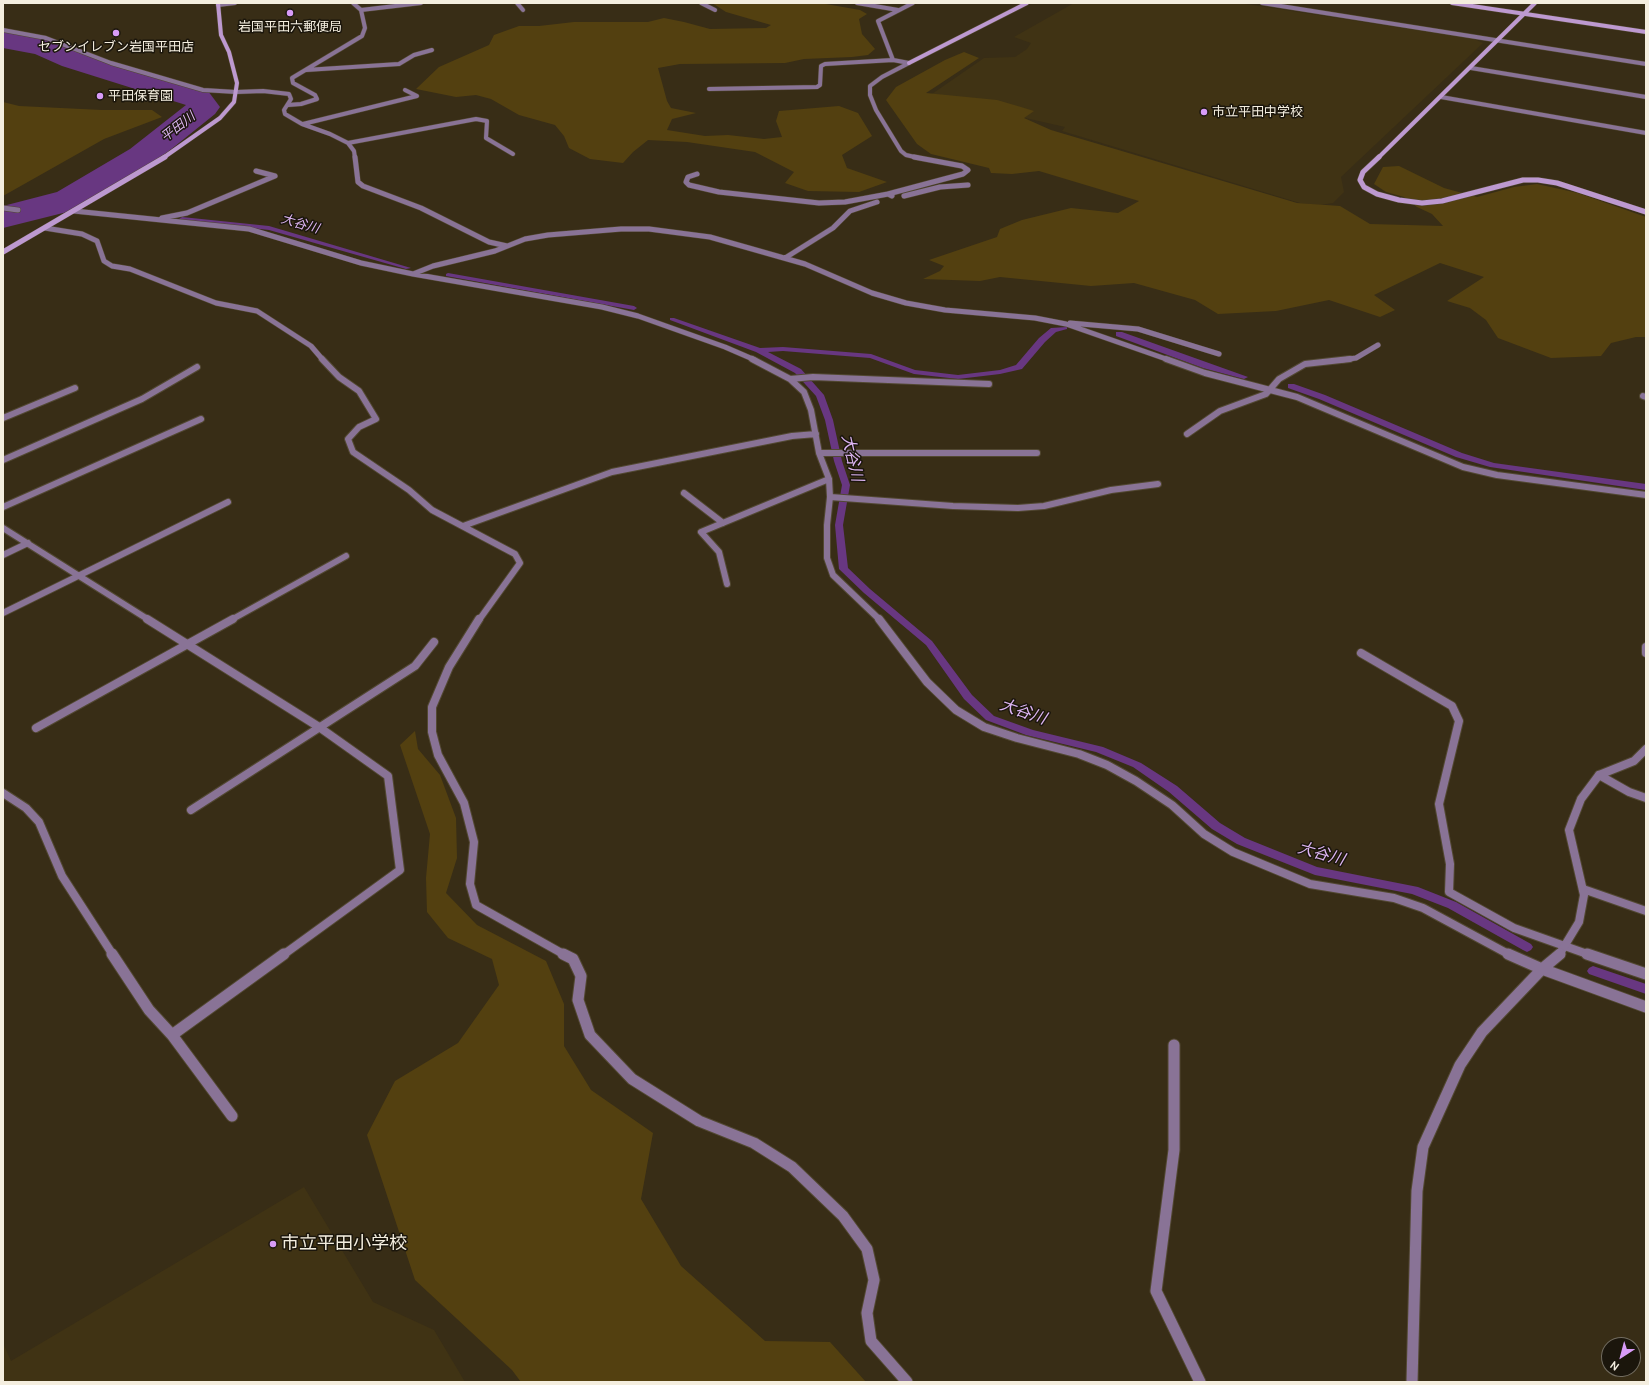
<!DOCTYPE html>
<html>
<head>
<meta charset="utf-8">
<style>
  body { margin:0 }
  #map { position:relative; width:1649px; height:1385px; overflow:hidden; background:#382d16; font-family:Cabin,sans-serif }
  canvas { display:block }
  .frame { position:absolute; inset:0; border:4px solid #f4eedf; pointer-events:none }
  .north { position:absolute; left:1601px; top:1337px; width:40px; height:40px; box-sizing:border-box; background:#1b160c; border:1px solid #726c60; border-radius:50%; rotate:216deg; font-size:11px; font-weight:700; line-height:16px; text-align:center; color:#f4eedf }
  .north::after { content:''; display:block; margin:auto; width:14px; height:18px; background:#d89bf8; clip-path:polygon(50% 0,100% 100%,50% 72%,0 100%) }
</style>
</head>
<body>
<div id="map">
<canvas width="1649" height="1385"></canvas>
<div class="frame"></div>
<div class="north">N</div>
</div>
<script>
const c = document.querySelector('canvas').getContext('2d');
c.lineJoin = 'round';
function paint(path, color) {
  c.fillStyle = color;
  c.fill(path, 'evenodd');
}
function toPath(rows) {
  const path = new Path2D();
  for (const r of rows) {
    path.moveTo(r[0], r[1]);
    for (let i = 2; i < r.length; i += 2) path.lineTo(r[i], r[i + 1]);
  }
  return path;
}
function trace(path, color, width, dash) {
  c.strokeStyle = color;
  c.lineWidth = width;
  c.lineCap = dash ? 'butt' : 'round';
  c.setLineDash(dash || []);
  c.stroke(path);
}
function label(font, color, halo, rows, align = 'center') {
  c.font = font + ' Cabin,"Noto Sans JP",sans-serif';
  c.lineWidth = 3;
  c.setLineDash([]);
  c.textBaseline = 'middle';
  c.strokeStyle = halo;
  c.fillStyle = color;
  for (const [text, x, y, turn = 0] of rows) {
    c.save();
    c.translate(x, y);
    c.rotate((+turn || 0) * Math.PI / 180);
    c.textAlign = isNaN(turn) ? turn : align;
    if (halo) c.strokeText(text, 0, 0);
    c.fillText(text, 0, 0);
    c.restore();
  }
}
const built = toPath([
  [1074,3,1239,3,1474,39,1483,43,1341,177,1344,192,1333,203,1320,205,1300,203,1062,131,1065,127,929,96,984,58,1015,57,1027,49,1031,43,1014,37],
  [304,1187,373,1302,434,1330,465,1382,3,1382,3,1343,11,1361]
]);
const green = toPath([
  [712,3,820,3,860,10,867,14,859,19,862,34,875,49,868,55,852,57,804,59,785,63,680,64,658,68,667,101,671,108,696,113,672,119,667,130,705,136,728,135,764,139,782,137,776,121,779,111,839,106,858,113,872,136,842,155,847,168,887,182,859,192,808,191,785,183,794,172,755,152,687,142,648,140,633,152,623,163,590,159,569,148,564,136,555,125,519,115,491,99,476,95,456,97,416,89,439,67,489,45,494,35,519,26,539,26,574,22,648,22,664,18,684,22,710,29,766,28,771,25,726,12],
  [964,52,979,58,926,93,997,100,1021,107,1034,111,1024,118,1051,130,1297,203,1340,206,1370,224,1443,226,1432,214,1417,207,1404,197,1386,192,1374,184,1383,167,1399,166,1444,188,1477,197,1514,187,1537,184,1578,193,1646,217,1646,337,1636,337,1611,343,1601,356,1551,358,1498,338,1486,320,1470,308,1447,301,1484,277,1440,263,1374,295,1395,310,1380,317,1329,300,1276,311,1218,314,1195,300,1134,283,1091,286,1000,277,980,281,923,279,940,271,944,266,929,260,997,237,1000,229,1022,220,1071,208,1118,213,1139,201,1039,171,1012,174,991,173,989,168,931,154,917,144,886,100,896,87,945,60],
  [3,102,19,106,102,110,152,110,162,117,104,139,3,196],
  [415,731,418,749,440,775,456,818,457,858,446,893,477,925,546,961,564,1004,564,1046,591,1090,653,1133,641,1199,681,1266,765,1341,830,1342,866,1382,521,1382,512,1370,415,1280,367,1135,395,1081,458,1043,499,985,492,959,448,938,427,912,426,878,430,834,400,745]
]);
const stream = toPath([
  [182,217,269,226,411,268,406,269,269,230,180,220,179,219,182,217],
  [448,273,634,306,637,308,634,310,446,276,446,274,448,273],
  [670,318,674,318,760,348,783,347,871,354,915,370,958,375,1000,370,1016,365,1039,338,1051,328,1067,327,1067,329,1056,332,1045,342,1022,369,1000,374,958,379,914,374,870,358,783,351,768,352,801,369,824,395,833,420,842,461,850,485,843,525,848,568,870,589,932,641,972,695,994,716,1033,730,1103,747,1141,763,1177,786,1220,823,1245,838,1317,867,1418,887,1456,902,1531,944,1533,947,1531,950,1527,952,1523,950,1448,908,1412,894,1315,875,1237,844,1212,829,1169,792,1133,767,1096,752,1026,735,986,720,964,699,926,645,864,593,839,569,835,525,842,485,834,461,825,420,816,396,795,373,756,352,670,320,670,318],
  [1116,332,1122,332,1248,377,1244,379,1203,368,1116,336,1116,332],
  [1288,384,1294,384,1325,395,1462,453,1494,463,1646,484,1646,490,1490,467,1456,457,1319,399,1288,388,1288,384],
  [1593,966,1646,984,1646,994,1589,974,1587,971,1589,968,1593,966]
]);
const river = toPath([
  [3,30,53,41,84,54,208,91,220,107,215,114,154,163,83,208,3,228,3,206,57,192,130,149,186,105,62,66,35,54,3,48,3,30]
]);
const laneFar2 = toPath([
  [3,418,75,388],
  [3,460,142,399,197,367],
  [3,507,201,419],
  [3,555,28,543],
  [3,613,228,502],
  [231,620,346,556]
]);
const laneFar1 = toPath([
  [1361,653,1452,706,1459,721,1439,804,1450,864,1449,892,1514,928,1590,955],
  [36,728,233,619],
  [1599,775,1629,792,1646,798],
  [191,810,415,666,434,642],
  [1583,889,1646,911]
]);
const lane = toPath([
  [1587,954,1646,974]
]);
const streetFar4 = toPath([
  [517,3,523,10],
  [701,3,715,10],
  [857,3,898,10],
  [1262,3,1646,64],
  [218,5,235,3],
  [361,10,421,3],
  [3,30,46,38,111,63,203,90,236,92,263,91,289,94,291,99,284,110,285,114,302,124,330,134,348,143,354,151,355,158],
  [893,60,878,21,913,3],
  [909,63,882,77,870,86,870,95,876,110,901,151,906,155,919,158],
  [1471,68,1646,97],
  [306,70,399,64,414,55,432,50],
  [709,89,817,87,820,85,821,66,825,64,893,60,909,63],
  [1441,97,1646,133],
  [288,105,301,104,317,99,315,95,293,83,292,78,362,36,365,28,361,10,353,3],
  [303,124,417,96,405,90],
  [348,143,476,119,487,121,486,138,513,154]
]);
const streetFar3 = toPath([
  [355,157,358,182,363,186,421,208,489,242,507,246],
  [697,174,688,177,686,182,689,185,719,192,819,203,845,202,888,194,892,196],
  [888,194,963,174,968,170,962,166,914,157],
  [904,196,940,187,968,185],
  [3,208,18,210],
  [74,211,249,229,361,263,413,274,602,307,638,316,725,347,755,360],
  [162,218,187,213,275,176,256,171],
  [45,228,82,234,97,241,104,261,112,266,130,269,216,303,257,311,311,346,323,360],
  [785,258,833,228,850,211,877,202],
  [413,274,433,266,495,251,525,239,548,235,621,229,649,229,710,237,805,264,872,293,906,303,945,310,1035,318,1066,324,1169,360],
  [1070,323,1138,329,1219,354],
  [1342,360,1356,358,1378,345]
]);
const streetFar2 = toPath([
  [322,359,339,377,359,391,376,419,359,427,348,439,353,452,409,490,432,510,515,554,520,563,479,620],
  [752,359,790,379,804,392,811,410,819,453,829,479,830,497,827,525,827,558,833,575,880,620],
  [1166,359,1205,373,1297,397,1463,467,1497,475,1646,495],
  [790,379,813,377,989,384],
  [1643,396,1646,397],
  [1187,434,1220,411,1266,394,1279,379,1305,364,1350,359],
  [819,453,1037,453],
  [684,493,723,523],
  [830,497,953,506,1018,508,1044,506,1111,490,1158,484],
  [463,526,612,472,792,436,816,434],
  [3,528,149,620],
  [727,584,719,552,701,532,829,479]
]);
const streetFar1 = toPath([
  [147,619,319,727,388,776,400,870,283,955],
  [479,619,449,667,432,707,432,732,438,755,464,803,474,842,470,884,476,905,565,955],
  [879,619,927,682,956,710,984,727,1017,738,1079,754,1107,765,1136,781,1172,805,1204,834,1233,852,1310,884,1394,898,1423,908,1510,955],
  [1646,647,1646,653],
  [3,793,26,808,39,822,62,876,113,955],
  [1559,955,1579,922,1584,895,1569,830,1581,799,1599,775,1634,761,1646,749]
]);
const street = toPath([
  [112,954,149,1010,172,1035,232,1116],
  [563,954,573,959,581,976,578,1000,590,1035,632,1079,699,1121,754,1143,792,1167,843,1216,867,1249,874,1280,867,1313,871,1341,907,1382],
  [1508,954,1542,969,1646,1007],
  [172,1035,284,954],
  [1174,1045,1174,1150,1156,1291,1200,1382],
  [1412,1382,1417,1191,1423,1147,1460,1065,1482,1032,1542,969,1560,954]
]);
const secondaryFar1 = toPath([
  [1452,3,1646,32],
  [909,63,1027,3],
  [163,158,220,118,234,102,237,83,229,52,221,35,218,3],
  [1378,158,1535,3]
]);
const secondary = toPath([
  [1379,157,1363,172,1360,180,1364,187,1377,194,1399,200,1422,203,1442,201,1523,180,1538,180,1557,183,1646,212],
  [3,252,165,157]
]);
const markers = [
  [290,13,4,"#d89bf8"],
  [116,33,4,"#d89bf8"],
  [100,96,4,"#d89bf8"],
  [1204,112,4,"#d89bf8"],
  [273,1244,4,"#d89bf8"]
];
const farPoinames = [
  ["岩国平田六郵便局",290,27],
  ["セブンイレブン岩国平田店",116,47],
  ["平田保育園",108,96,"left"],
  ["市立平田中学校",1212,112,"left"]
];
const farWaternames = [
  ["平田川",178,127,-38],
  ["大谷川",300,224,16]
];
const waterNames = [
  ["大谷川",852,458,77],
  ["大谷川",1023,712,19],
  ["大谷川",1321,854,16]
];
const nearPoinames = [
  ["市立平田小学校",281,1244]
];
paint(built, '#403314');
paint(green, '#534010');
paint(stream, '#683781');
paint(river, '#683781');
trace(laneFar2, '#524832', 8);
trace(laneFar1, '#524832', 10);
trace(lane, '#524832', 13);
trace(streetFar4, '#524832', 5);
trace(streetFar3, '#524832', 6);
trace(streetFar2, '#524832', 8);
trace(streetFar1, '#524832', 10);
trace(street, '#524832', 13);
trace(secondaryFar1, '#524832', 5);
trace(secondary, '#524832', 6);
trace(laneFar2, '#897396', 6);
trace(laneFar1, '#897396', 8);
trace(lane, '#897396', 11);
trace(streetFar4, '#897396', 4);
trace(streetFar3, '#897396', 5);
trace(streetFar2, '#897396', 6);
trace(streetFar1, '#897396', 8);
trace(street, '#897396', 11);
trace(secondaryFar1, '#bd99d0', 4);
trace(secondary, '#bd99d0', 5);
for (const [x, y, r, color] of markers) {
  const dot = new Path2D();
  dot.arc(x, y, r, 0, 2 * Math.PI);
  c.fillStyle = color;
  c.fill(dot);
  trace(dot, '#1b160c', 1.5);
}
label('13px', '#f4eedf', '#1b160c', farPoinames);
label('italic 13px', '#ddb5f3', '#1b160c', farWaternames);
label('italic 16px', '#ddb5f3', '#1b160c', waterNames);
label('18px', '#f4eedf', '#1b160c', nearPoinames, 'left');
</script>
</body>
</html>
